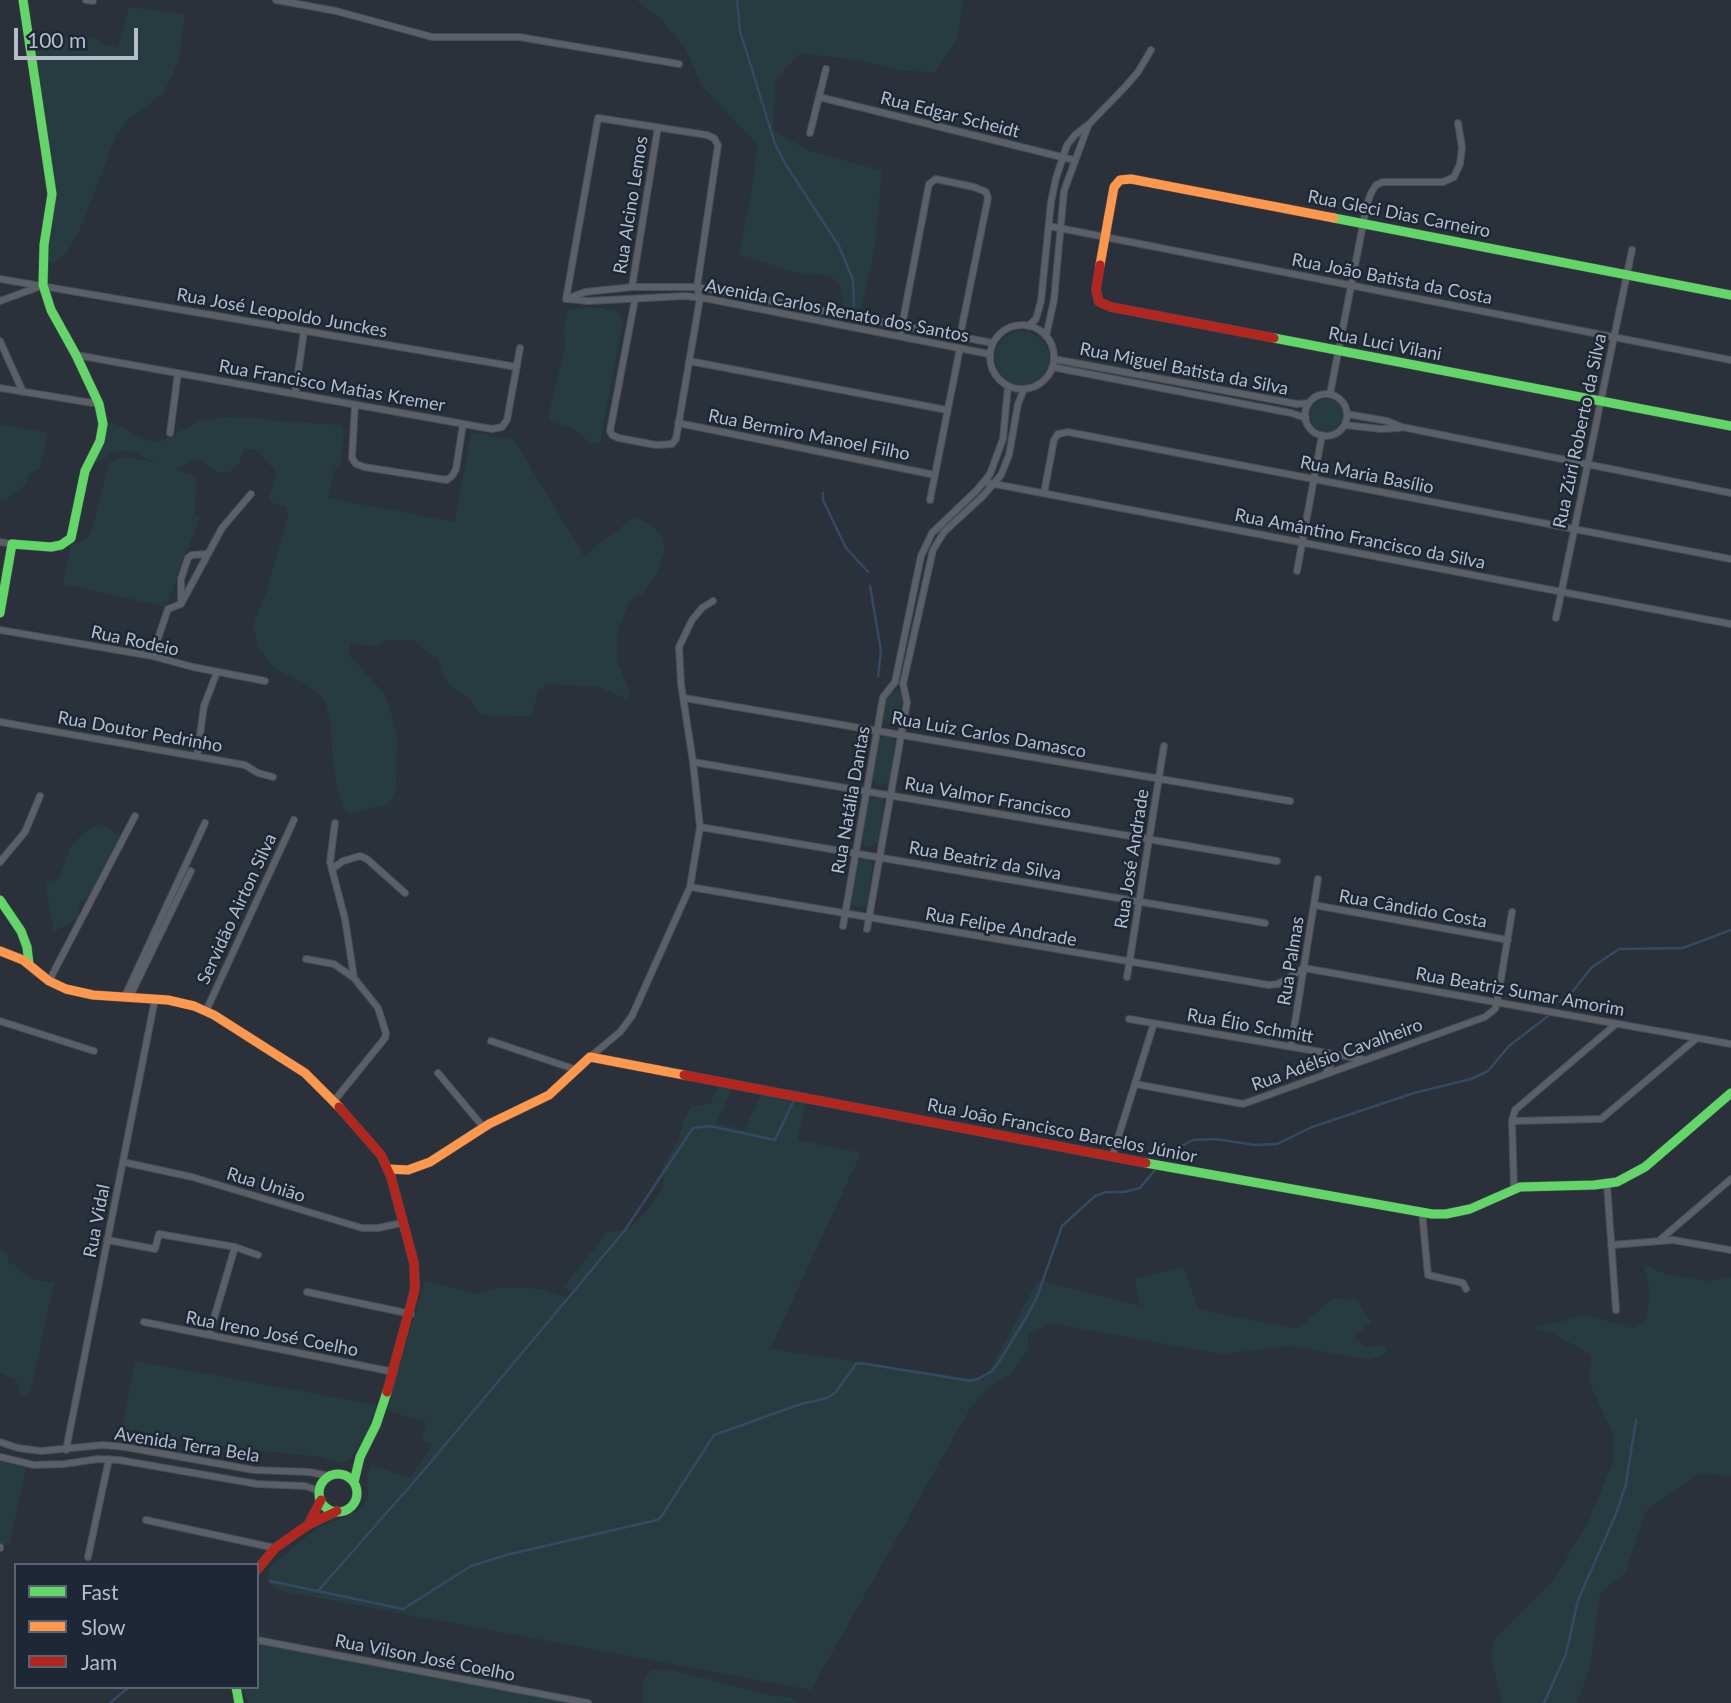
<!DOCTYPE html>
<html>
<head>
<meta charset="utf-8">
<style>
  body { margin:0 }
  #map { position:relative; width:1731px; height:1703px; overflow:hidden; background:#2a313a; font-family:Lato,sans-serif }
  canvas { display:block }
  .legend { position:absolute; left:14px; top:1563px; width:245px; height:126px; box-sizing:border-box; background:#1d2735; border:2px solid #596371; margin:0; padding:9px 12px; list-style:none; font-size:21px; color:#b4bdca }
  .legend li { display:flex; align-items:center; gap:14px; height:35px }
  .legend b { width:35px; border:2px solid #596371 }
  .scale { position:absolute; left:14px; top:28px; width:124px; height:32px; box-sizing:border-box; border:4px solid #b4bdca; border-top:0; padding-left:9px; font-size:21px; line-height:24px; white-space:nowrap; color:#b4bdca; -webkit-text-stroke:5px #1d2735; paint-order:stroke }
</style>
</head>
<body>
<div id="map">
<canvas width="1731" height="1703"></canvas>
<ul class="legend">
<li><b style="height:9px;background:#63d668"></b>Fast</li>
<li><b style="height:9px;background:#ff974d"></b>Slow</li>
<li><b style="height:9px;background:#b3261e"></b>Jam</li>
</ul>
<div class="scale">100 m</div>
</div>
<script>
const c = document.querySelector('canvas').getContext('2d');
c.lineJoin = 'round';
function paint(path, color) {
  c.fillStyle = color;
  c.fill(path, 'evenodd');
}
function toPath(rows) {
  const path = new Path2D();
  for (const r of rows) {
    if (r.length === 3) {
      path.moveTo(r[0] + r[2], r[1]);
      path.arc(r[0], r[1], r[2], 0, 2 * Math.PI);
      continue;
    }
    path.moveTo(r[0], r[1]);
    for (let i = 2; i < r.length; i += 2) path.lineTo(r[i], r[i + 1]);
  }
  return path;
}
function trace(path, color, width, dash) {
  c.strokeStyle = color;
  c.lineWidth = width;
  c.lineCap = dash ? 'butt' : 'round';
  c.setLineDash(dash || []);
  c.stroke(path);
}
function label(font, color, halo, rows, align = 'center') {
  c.font = font + ' Lato,sans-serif';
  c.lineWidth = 5;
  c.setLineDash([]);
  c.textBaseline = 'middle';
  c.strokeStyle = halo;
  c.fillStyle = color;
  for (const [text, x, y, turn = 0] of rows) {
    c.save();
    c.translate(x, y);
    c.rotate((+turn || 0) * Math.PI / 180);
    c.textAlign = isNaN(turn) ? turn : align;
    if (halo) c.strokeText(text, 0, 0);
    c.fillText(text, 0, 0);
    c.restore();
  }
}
const green = toPath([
  [636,0,963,0,958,38,935,72,902,71,863,61,800,53,775,81,773,130,807,150,882,171,875,246,861,312,844,308,840,283,828,276,794,272,739,254,751,194,758,145,701,85,686,49,660,18],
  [129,7,185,14,178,63,163,94,129,118,115,139,78,234,65,255,55,262,48,263,46,260,47,245,55,207,56,195,35,45,43,37,54,35,83,39,94,37,100,43,118,48],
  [578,308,599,308,613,311,620,314,623,321,600,443,591,443,570,427,551,422,548,417,565,349,564,329,567,310],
  [1022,358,27],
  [1327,416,17],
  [223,417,259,418,276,421,342,425,344,431,341,463,335,469,328,498,455,522,471,432,514,440,584,556,634,517,652,526,661,534,665,551,655,577,643,594,630,600,618,630,617,661,630,693,627,699,599,687,547,684,538,691,532,716,492,717,479,713,469,699,451,686,441,670,438,659,413,640,388,640,374,646,351,644,348,654,383,692,389,705,397,737,396,789,389,804,349,813,343,807,337,788,332,752,331,722,326,703,322,696,305,683,275,669,260,650,256,638,253,626,266,593,288,516,286,507,273,503,269,498,276,477,274,470,256,449,244,449,240,462,233,470,224,474,213,470,202,461,194,460,175,469,196,476,195,515,200,517,166,607,63,584,71,544,80,543,87,539,92,529,109,464,116,459,127,457,156,463,131,451,115,451,96,463,93,461,104,441,108,423,112,422,146,440,160,442,198,422],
  [0,424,48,433,40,469,30,473,26,484,6,500,0,500],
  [891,691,899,691,903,696,898,722,891,725,883,718,887,695],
  [886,735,891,735,895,741,889,782,879,786,872,780,879,739],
  [875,796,880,796,884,802,878,843,868,847,861,841,868,800],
  [99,823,121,837,91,895,79,903,78,917,54,932,45,882,59,879,72,843],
  [864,857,869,858,873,864,867,905,857,908,851,902,857,862],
  [719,1086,733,1088,716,1123,744,1130,762,1094,805,1102,798,1140,861,1153,770,1349,984,1380,1038,1280,1140,1306,1135,1278,1184,1268,1199,1310,1298,1329,1333,1298,1357,1300,1371,1322,1354,1337,1365,1347,1383,1345,1387,1353,1370,1360,1292,1346,1220,1354,1050,1323,1028,1335,1028,1350,1010,1375,991,1386,972,1405,811,1690,286,1592,275,1588,268,1581,269,1568,317,1528,356,1512,368,1499,367,1475,371,1465,410,1478,432,1445,421,1440,426,1423,386,1410,425,1281,479,1294,502,1287,543,1289,569,1299,573,1292,563,1288,607,1233,630,1228,645,1213,662,1189,664,1179,661,1169,678,1140,683,1121,691,1106,710,1104],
  [0,1251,9,1255,7,1261,16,1266,24,1275,35,1280,54,1282,31,1390,28,1394,20,1394,17,1381,0,1373],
  [1643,1264,1668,1275,1706,1281,1731,1277,1731,1477,1700,1473,1647,1510,1625,1573,1600,1593,1590,1668,1577,1703,1502,1703,1491,1657,1494,1640,1553,1581,1588,1522,1614,1460,1613,1434,1589,1382,1591,1355,1551,1332,1532,1329,1585,1315,1635,1329,1647,1317,1650,1290],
  [135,1361,377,1405,366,1434,352,1457,344,1463,334,1462,321,1457,234,1448,122,1428],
  [0,1461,26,1468,9,1547,0,1543],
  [257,1643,572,1703,248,1703,242,1687,257,1687],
  [651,1670,667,1670,692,1675,774,1696,791,1697,797,1703,643,1703,643,1683]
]);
const stream = toPath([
  [737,0,740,31,775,144,786,165,839,246,853,280,854,305],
  [823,493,823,500,846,548,868,572],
  [870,586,881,651,878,676],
  [1560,1002,1573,991,1591,968,1619,949,1683,948,1731,930],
  [1165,1154,1193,1140,1215,1139,1255,1145,1277,1144,1312,1127,1414,1093,1471,1079,1488,1071,1509,1046,1548,1016],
  [270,1581,403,1609,471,1566,506,1555,657,1520,661,1517,714,1435,801,1404,827,1398,835,1393,856,1364,860,1363,971,1381,980,1378,992,1371,999,1362,1027,1316,1037,1297,1062,1226,1095,1196,1106,1192,1124,1192,1140,1188,1155,1170],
  [317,1592,419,1476,625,1230,693,1128,710,1126,775,1140,794,1100],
  [110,1703,129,1687],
  [1544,1703,1566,1654,1578,1600,1616,1514,1626,1484,1636,1420]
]);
const street = toPath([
  [86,0,93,1],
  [276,0,336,11,432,37,519,37,679,64],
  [819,97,1074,160],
  [810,133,826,69],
  [1049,226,1731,360],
  [0,279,517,367],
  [632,287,658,127],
  [566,299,598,118,707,135,714,138,718,145,697,287,700,298,676,439,672,444,656,445,619,438,612,435,610,431,635,299],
  [566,299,585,292,632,287,697,287,993,343],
  [568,299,588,301,686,296,709,299,989,354],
  [0,301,41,286],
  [1022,357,32],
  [1028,326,1036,319,1041,301,1051,202,1056,178,1067,145,1075,135,1089,124,1125,87,1138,72,1151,50],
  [900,336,929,184,936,179,974,187,986,192,988,198,960,336],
  [1046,336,1054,300,1064,191,1088,126],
  [0,341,23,392],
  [76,355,492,429,502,427,507,420,520,348],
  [1054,359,1297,404,1309,403],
  [689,361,947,410],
  [1052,367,1291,413,1306,418],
  [0,388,99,404],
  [295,394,304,331],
  [1330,394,1367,204,1371,193,1376,185,1383,182,1443,182,1454,177,1460,164,1462,147,1458,123],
  [1326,415,21],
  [355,405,352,458,356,464,364,467,447,480,452,476,456,469,463,424],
  [1347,414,1387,421,1402,427,1731,493],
  [678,423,935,475],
  [1345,425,1381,429,1399,428],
  [170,433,178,373],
  [984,482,1731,624],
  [1044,493,1054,440,1058,434,1068,432,1731,559],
  [930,500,960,348],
  [0,542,12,544],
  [1297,571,1322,435],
  [181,603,181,579,188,558,192,555,208,554],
  [1556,618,1632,250],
  [0,630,152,656,193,667,265,681],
  [152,656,168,609,181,604,222,528,251,494],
  [895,682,921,556,932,533,977,490,990,474,1003,439,1008,386],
  [903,684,933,550,944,532,983,496,1001,475,1009,455,1018,404,1024,389],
  [684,698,1290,801],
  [0,722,245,765,258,773,273,777],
  [197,756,204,706,217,672],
  [693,762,1277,861],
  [700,827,1265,923],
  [0,862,25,832,40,796],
  [332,869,343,861,360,856,367,859,405,893],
  [690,887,1269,985,1278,984,1304,968,1731,1044],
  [1314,905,1508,940],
  [843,926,883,697,895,682],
  [867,929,907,702,903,684],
  [306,959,334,964,354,978],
  [1127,977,1164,746],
  [49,981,135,816],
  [125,996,205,823],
  [130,996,191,871],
  [206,1011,294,820],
  [1129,1019,1362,1059],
  [0,1021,94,1051],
  [491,1041,577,1070],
  [1291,1047,1318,879],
  [590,1057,620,1032,632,1016,690,887,700,827,693,762,681,684,679,647,692,620,702,608,713,601],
  [438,1073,484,1128],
  [1325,1074,1330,1067,1330,1054],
  [1135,1084,1243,1104,1485,1017,1495,1009,1497,1003,1512,912],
  [334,1101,385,1038,386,1033,378,1008,354,978,345,919,330,862,335,823],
  [1512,1121,1601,1119,1697,1038],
  [1112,1157,1154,1023],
  [123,1162,192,1177,362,1228,378,1228,402,1223],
  [1607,1184,1616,1310],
  [1514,1190,1512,1121,1515,1110,1616,1024],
  [1422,1212,1428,1275,1463,1283,1466,1289],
  [1661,1239,1731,1179],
  [107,1240,155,1249,159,1234,235,1247,209,1335],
  [1611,1245,1673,1240,1731,1250],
  [235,1247,258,1255],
  [307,1292,411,1314],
  [144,1322,394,1372],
  [0,1442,18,1448,41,1451,103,1445,125,1447,254,1470,309,1472,329,1476],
  [66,1450,155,999],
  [0,1457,34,1465,64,1464,98,1459,119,1460,257,1484,305,1486,320,1491],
  [146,1520,275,1548],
  [0,1547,0,1548],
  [88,1557,109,1459],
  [257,1640,588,1703]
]);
const fast = toPath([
  [1334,218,1731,295],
  [1274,338,1731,426],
  [0,613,12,544,51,547,61,545,71,538,85,471,100,441,103,424,99,404,76,355,51,310,43,285,44,245,52,194,23,0],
  [0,900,21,931,27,947,29,964],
  [1146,1163,1432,1214,1446,1214,1470,1209,1520,1187,1594,1185,1617,1182,1645,1167,1731,1093],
  [338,1493,19],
  [354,1482,360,1457,376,1425,387,1392],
  [236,1687,239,1703]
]);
const slow = toPath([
  [1100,265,1114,187,1120,180,1131,179,1334,218],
  [0,951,23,960,49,981,66,989,93,995,168,1000,194,1006,214,1015,305,1073,339,1107],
  [388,1169,408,1170,430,1162,489,1124,549,1095,590,1057,684,1075]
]);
const jam = toPath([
  [1100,265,1096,290,1099,302,1111,307,1274,338],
  [684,1075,1146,1163],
  [339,1107,381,1155,391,1177,414,1263,415,1289,387,1392],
  [308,1525,321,1500],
  [257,1570,275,1548,308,1525,337,1511]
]);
const streetNames = [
  ["Rua Edgar Scheidt",950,115,14],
  ["Rua Alcino Lemos",631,205,-81],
  ["Rua Gleci Dias Carneiro",1399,214,11],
  ["Rua João Batista da Costa",1392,279,11],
  ["Avenida Carlos Renato dos Santos",837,311,11],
  ["Rua José Leopoldo Junckes",282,313,10],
  ["Rua Luci Vilani",1385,344,11],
  ["Rua Miguel Batista da Silva",1184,369,11],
  ["Rua Francisco Matias Kremer",332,386,10],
  ["Rua Zúri Roberto da Silva",1580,431,-78],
  ["Rua Bermiro Manoel Filho",809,435,11],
  ["Rua Maria Basílio",1367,475,11],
  ["Rua Amântino Francisco da Silva",1360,539,11],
  ["Rua Rodeio",135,641,12],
  ["Rua Doutor Pedrinho",140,732,10],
  ["Rua Luiz Carlos Damasco",989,735,10],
  ["Rua Valmor Francisco",988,798,10],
  ["Rua Natália Dantas",851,800,-80],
  ["Rua José Andrade",1132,859,-81],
  ["Rua Beatriz da Silva",985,861,10],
  ["Servidão Airton Silva",237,909,-65],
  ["Rua Cândido Costa",1413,909,10],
  ["Rua Felipe Andrade",1001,927,10],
  ["Rua Palmas",1291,961,-81],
  ["Rua Beatriz Sumar Amorim",1520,992,10],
  ["Rua Élio Schmitt",1250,1026,10],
  ["Rua Adélsio Cavalheiro",1337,1055,-20],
  ["Rua João Francisco Barcelos Júnior",1062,1131,11],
  ["Rua União",266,1185,17],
  ["Rua Vidal",97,1221,-79],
  ["Rua Ireno José Coelho",272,1334,11],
  ["Avenida Terra Bela",187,1445,9],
  ["Rua Vilson José Coelho",425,1658,11]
];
paint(green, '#273c40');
trace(stream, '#364964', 2.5);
trace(street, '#484d54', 8);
trace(fast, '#484d54', 10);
trace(slow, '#484d54', 10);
trace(jam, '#484d54', 10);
trace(street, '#5b5f67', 6);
trace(fast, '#63d668', 9);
trace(slow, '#ff974d', 9);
trace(jam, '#b3261e', 9);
label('18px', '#b4bdca', '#1d2735', streetNames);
</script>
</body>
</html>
